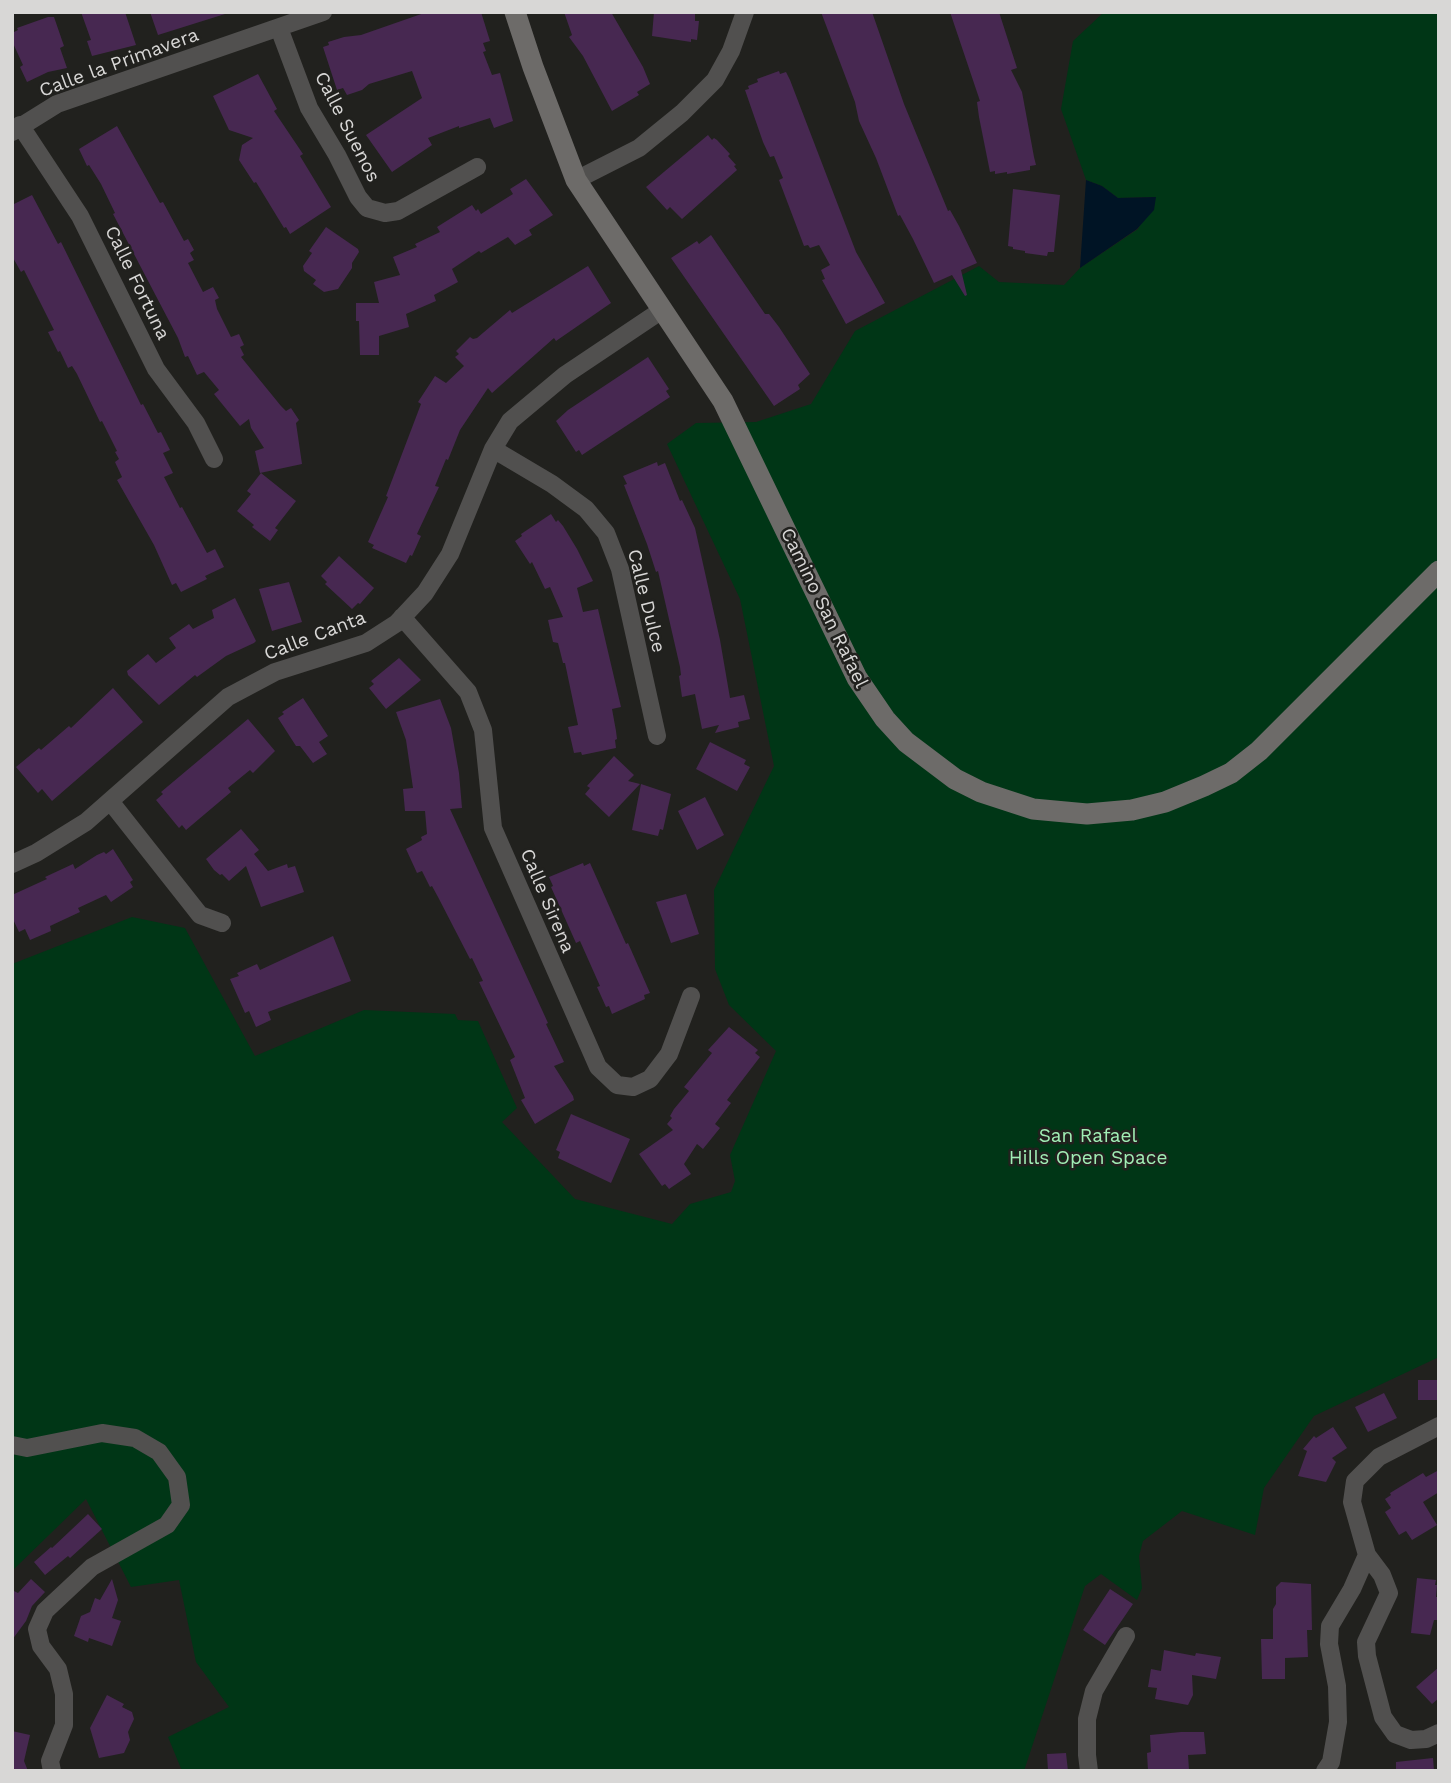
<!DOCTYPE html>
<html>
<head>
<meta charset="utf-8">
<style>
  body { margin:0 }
  #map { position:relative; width:1451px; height:1783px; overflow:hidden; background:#21211e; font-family:"Work Sans",sans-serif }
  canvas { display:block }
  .frame { position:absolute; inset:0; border:14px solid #d8d7d6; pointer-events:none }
</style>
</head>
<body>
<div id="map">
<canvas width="1451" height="1783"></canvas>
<div class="frame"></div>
</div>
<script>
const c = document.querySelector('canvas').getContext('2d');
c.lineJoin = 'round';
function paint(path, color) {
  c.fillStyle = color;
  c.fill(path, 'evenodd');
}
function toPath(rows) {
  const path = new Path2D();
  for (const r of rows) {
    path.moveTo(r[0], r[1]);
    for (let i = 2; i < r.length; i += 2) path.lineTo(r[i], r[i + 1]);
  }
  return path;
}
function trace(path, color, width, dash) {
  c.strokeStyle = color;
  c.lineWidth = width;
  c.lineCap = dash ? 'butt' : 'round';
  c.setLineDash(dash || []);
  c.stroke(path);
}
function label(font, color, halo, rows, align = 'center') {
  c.font = font + ' "Work Sans",sans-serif';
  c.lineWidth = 5;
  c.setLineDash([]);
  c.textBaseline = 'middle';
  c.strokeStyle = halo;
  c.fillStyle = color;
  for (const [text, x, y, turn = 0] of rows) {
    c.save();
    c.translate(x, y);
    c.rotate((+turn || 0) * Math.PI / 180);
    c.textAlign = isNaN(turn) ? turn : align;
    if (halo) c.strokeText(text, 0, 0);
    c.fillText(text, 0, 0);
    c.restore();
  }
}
const green = toPath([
  [1104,12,1439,12,1439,1357,1314,1416,1264,1488,1255,1535,1182,1511,1143,1541,1139,1556,1142,1588,1137,1600,1101,1574,1085,1586,1024,1771,182,1771,168,1737,229,1707,196,1662,179,1580,131,1587,86,1499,12,1571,12,964,132,917,185,928,255,1056,364,1010,455,1014,458,1020,478,1021,517,1108,502,1122,575,1199,672,1224,690,1204,731,1192,735,1181,730,1155,776,1051,729,1005,715,969,714,890,774,766,740,599,667,444,696,423,756,422,811,404,855,331,979,266,999,282,1064,285,1080,268,1138,229,1155,197,1118,198,1102,186,1086,180,1061,109,1073,41]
]);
const water = toPath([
  [1086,180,1102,186,1118,198,1156,197,1154,210,1137,229,1080,268]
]);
const building = toPath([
  [81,12,125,12,136,45,92,56,87,41,91,40],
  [150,12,225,12,225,14,158,35],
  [427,12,481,12,490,41,483,43,486,51,483,52,492,75,500,73,513,121,494,128,490,118,459,128,459,126,428,138,432,145,392,172,366,135,422,98,412,71,369,84,362,90,347,95,343,88,337,90,323,47,329,45,328,42,344,37,361,35],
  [564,12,611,12,643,67,650,84,637,92,639,95,612,111,583,56,569,37,572,35],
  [654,12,695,12,695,21,699,21,697,40,691,39,691,42,652,36],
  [821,12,872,12,904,104,948,211,950,210,959,226,977,263,961,270,967,295,965,296,952,275,934,283,913,239,900,215,898,216,876,158,859,121,855,102],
  [950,12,999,12,1017,68,1011,70,1022,92,1034,157,1036,165,1030,166,1030,170,1007,174,1007,172,995,174,995,171,990,172,979,117,977,102,980,101],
  [48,17,54,17,64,46,60,48,67,68,48,72,27,82,20,67,23,65,12,41,12,33,18,30,17,28],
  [779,71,780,74,786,72,790,80,856,252,885,303,846,324,822,280,825,279,821,270,830,265,819,245,810,248,808,245,804,246,779,180,783,178,774,156,770,157,763,142,745,90,749,89,748,86,758,82,757,79],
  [258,74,277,109,274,111,303,154,300,156,331,207,290,234,286,227,284,228,256,182,254,183,239,160,242,145,253,138,229,130,213,96],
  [117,126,160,203,163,202,184,241,188,239,194,250,190,253,194,260,188,263,203,292,213,287,219,298,215,300,217,309,231,337,239,334,244,345,240,347,244,355,241,357,281,406,286,411,291,408,299,420,296,423,302,464,260,473,255,451,264,448,251,428,249,419,240,426,214,394,219,390,204,372,197,375,188,356,185,357,178,338,113,214,115,213,101,184,89,165,87,166,79,149],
  [708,135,712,140,714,138,717,140,730,154,728,156,736,165,734,166,737,170,682,219,670,207,667,210,646,187],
  [526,179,553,215,529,230,532,235,515,245,508,237,481,253,479,251,452,269,458,282,434,295,436,301,406,314,409,327,379,336,379,355,360,355,359,321,356,321,356,303,379,303,374,282,400,275,393,257,417,247,415,244,440,232,437,227,472,205,476,211,478,209,481,214,513,194,510,189],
  [1013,189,1060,195,1054,252,1048,252,1047,256,1025,253,1025,251,1013,249,1013,247,1008,246],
  [32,195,58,244,61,242,141,405,143,404,158,433,161,432,170,450,163,453,173,473,164,477,180,508,182,507,207,553,215,549,224,567,205,576,207,579,181,592,176,583,172,585,154,545,117,480,122,477,115,462,119,459,115,452,117,451,102,421,100,422,77,374,72,366,68,368,60,351,58,352,48,332,54,330,24,270,21,272,12,256,12,205],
  [326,227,358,249,359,252,352,263,352,268,338,289,324,292,313,284,316,280,304,271,303,266,312,253,309,251],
  [711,235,765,314,769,314,779,327,810,374,798,385,800,389,774,406,671,258,697,241,699,244],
  [588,266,611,303,556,341,554,338,492,393,488,388,460,430,448,460,446,459,435,486,439,487,417,534,421,536,412,556,410,555,406,563,372,548,374,545,368,542,388,497,386,496,421,404,418,402,435,376,446,383,464,366,455,357,459,354,456,351,470,337,473,339,477,338,510,310,512,313],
  [648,357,669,389,666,391,670,397,582,455,579,450,576,452,556,421,568,410],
  [657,462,658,466,665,463,680,501,682,500,695,528,720,640,730,698,744,695,750,719,738,722,739,727,715,733,719,725,702,729,695,694,682,697,679,676,681,675,680,667,658,571,656,572,647,544,624,485,627,484,623,476],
  [261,473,296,501,275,528,278,530,270,541,252,527,254,525,237,511,251,494,247,491],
  [551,514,556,522,558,520,563,526,577,549,593,581,577,588,583,612,598,609,621,707,612,709,616,731,617,739,615,740,616,748,582,755,581,752,574,753,568,727,578,725,565,663,563,663,558,643,553,642,548,620,563,617,550,587,545,589,532,562,530,564,515,541,522,536,521,534],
  [339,556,374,588,360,604,358,603,352,609,325,584,327,582,321,576],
  [289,582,302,622,272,631,259,589],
  [235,598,256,641,254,643,226,656,197,677,195,675,159,705,128,675,127,671,148,654,156,663,176,648,169,638,189,624,193,629,214,618,212,610],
  [399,658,421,680,386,709,369,688,374,684,371,681],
  [113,688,143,722,52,801,42,789,38,793,16,767,39,748,41,750,69,726,71,728],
  [303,698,328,736,319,742,327,754,313,763,300,746,296,746,278,718,284,714,282,712],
  [440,699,451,728,459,773,462,808,450,809,548,1023,546,1024,564,1062,554,1066,573,1096,574,1100,535,1124,521,1100,525,1098,510,1060,515,1057,479,982,483,981,472,958,470,959,438,897,432,886,430,887,422,871,417,873,406,849,422,840,421,837,427,834,425,811,405,811,403,789,413,788,406,740,396,712],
  [248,719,275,751,253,773,250,770,228,788,231,792,186,830,182,825,179,828,156,800,163,794,161,792],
  [710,742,746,760,744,764,750,767,737,791,696,769],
  [614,756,634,775,628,781,640,784,609,817,585,794,590,788,587,786],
  [641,784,671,794,663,830,660,829,658,836,632,830],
  [705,797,724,835,697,850,678,811],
  [241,829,259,850,254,854,268,871,287,864,288,868,295,866,304,892,261,907,246,866,229,881,222,874,220,875,214,870,206,859],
  [113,849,133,880,130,882,133,887,111,902,106,895,78,908,80,912,50,926,51,931,30,940,25,929,19,932,12,917,12,895,47,879,45,877,73,864,75,869,97,855,104,852,106,854],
  [583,863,584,866,590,863,626,944,628,943,650,993,644,995,645,999,612,1014,609,1006,606,1007,597,987,600,986,580,941,576,943,551,887,553,886,549,877],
  [686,894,699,934,671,943,656,902],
  [333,936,351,981,268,1012,271,1020,256,1027,249,1011,245,1013,230,979,239,976,237,973,257,964,260,970],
  [729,1027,758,1050,755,1053,760,1057,727,1100,731,1103,715,1124,720,1128,703,1149,697,1144,684,1164,691,1174,669,1189,665,1184,662,1186,639,1154,673,1130,667,1124,672,1118,670,1116,674,1109,689,1091,684,1087,712,1053,708,1050],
  [571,1114,630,1139,611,1183,558,1158,560,1152,556,1150],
  [1418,1380,1439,1380,1439,1400,1418,1400],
  [1384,1393,1397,1418,1368,1432,1355,1407],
  [1333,1427,1347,1448,1332,1458,1336,1462,1326,1482,1298,1476,1307,1451,1303,1449,1314,1436,1316,1438],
  [1439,1470,1439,1492,1423,1502,1437,1525,1412,1540,1406,1531,1399,1535,1385,1512,1391,1508,1385,1499,1391,1495,1390,1493,1423,1473,1426,1477],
  [88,1514,102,1529,70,1558,68,1556,45,1575,34,1562,51,1547,52,1548],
  [1417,1578,1436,1580,1435,1585,1437,1585,1436,1597,1439,1597,1439,1620,1434,1620,1430,1635,1411,1633],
  [31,1579,45,1592,32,1606,26,1621,12,1640,12,1590,18,1593],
  [112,1579,118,1600,112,1618,121,1621,112,1646,89,1638,88,1642,74,1636,81,1616,90,1612,95,1598,100,1600],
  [1281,1582,1311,1584,1312,1630,1307,1630,1308,1657,1285,1658,1285,1679,1262,1679,1261,1639,1273,1639,1273,1609,1276,1604,1276,1587],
  [1110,1589,1133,1604,1105,1645,1083,1630],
  [1164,1650,1195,1656,1196,1653,1221,1657,1216,1679,1192,1675,1193,1695,1188,1705,1155,1699,1157,1688,1148,1687,1151,1669,1161,1671],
  [1439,1667,1439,1698,1432,1704,1416,1687],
  [107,1695,124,1704,122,1707,132,1712,134,1719,128,1732,130,1740,124,1753,99,1758,90,1728],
  [12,1731,30,1735,24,1761,28,1771,12,1771],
  [1181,1732,1204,1732,1206,1754,1188,1755,1189,1770,1148,1771,1147,1753,1151,1752,1150,1735],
  [1066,1753,1068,1771,1048,1771,1047,1754],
  [1433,1758,1434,1771,1396,1771,1396,1762]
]);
const street = toPath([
  [279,28,309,108,337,155,358,197,367,208,385,213,398,211,477,167],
  [20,125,80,216,156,369,196,423,214,459],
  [12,132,57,104,323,12],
  [576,180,639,148,682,113,715,80,731,51,745,12],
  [493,449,552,484,586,509,606,533,620,569,657,736],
  [402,617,468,692,483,730,493,828,598,1067,617,1085,633,1087,650,1079,669,1054,691,996],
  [110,801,200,915,222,923],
  [12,864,36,853,86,822,228,697,275,672,366,643,397,623,425,593,450,554,493,449,510,421,565,375,662,310],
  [12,1445,27,1448,102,1433,135,1438,159,1452,177,1477,181,1505,167,1525,92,1567,45,1611,37,1629,41,1646,58,1669,64,1694,64,1725,50,1761,52,1771],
  [1367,1555,1382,1575,1389,1593,1366,1642,1367,1656,1383,1717,1395,1734,1411,1740,1426,1739,1439,1733],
  [1089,1771,1087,1755,1087,1719,1094,1691,1126,1636],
  [1325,1771,1331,1762,1338,1722,1337,1686,1329,1644,1330,1626,1352,1589,1367,1555,1352,1502,1355,1481,1379,1457,1439,1426]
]);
const secondary = toPath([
  [515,12,533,67,576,180,723,401,857,678,885,719,906,742,955,779,981,792,1033,809,1087,814,1132,810,1165,802,1204,786,1231,773,1259,751,1439,571]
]);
const streetNames = [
  ["Calle la Primavera",119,63,-20],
  ["Calle Suenos",347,127,63],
  ["Calle Fortuna",137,283,64],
  ["Calle Dulce",646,601,76],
  ["Camino San Rafael",824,608,64],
  ["Calle Canta",315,636,-21],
  ["Calle Sirena",547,901,67]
];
const parkNames = [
  ["San Rafael",1088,1136],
  ["Hills Open Space",1088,1158]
];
paint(green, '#003616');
paint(water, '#001425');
paint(building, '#472851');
trace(street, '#51504f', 18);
trace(secondary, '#6d6b69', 21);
label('19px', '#d8d7d6', '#21211e', streetNames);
label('19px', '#a1eeb5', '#21211e', parkNames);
</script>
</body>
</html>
